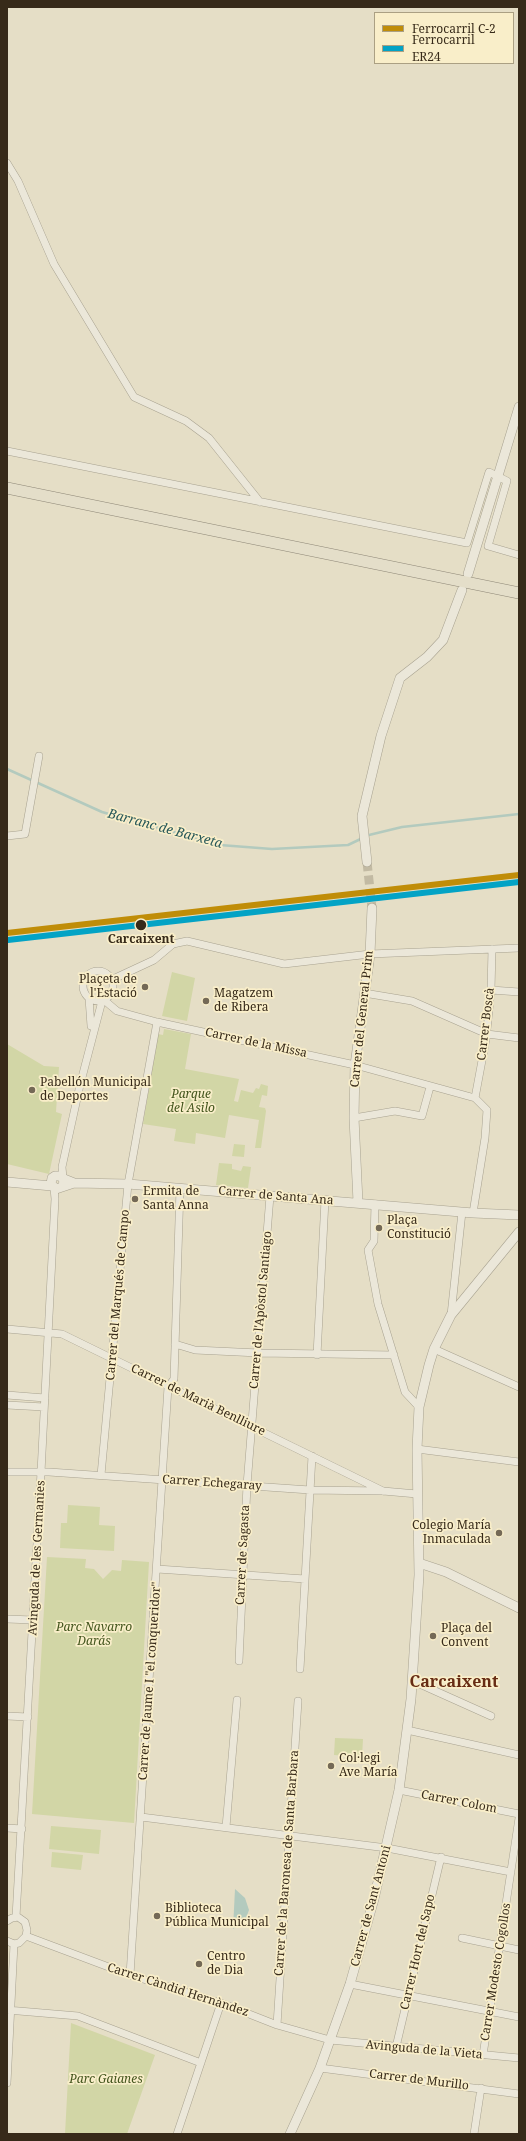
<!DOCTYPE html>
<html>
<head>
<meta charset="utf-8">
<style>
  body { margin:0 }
  #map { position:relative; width:526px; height:2141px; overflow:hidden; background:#e5dec6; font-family:"Noto Serif",serif }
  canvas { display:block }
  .frame { position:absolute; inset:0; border:8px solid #372a19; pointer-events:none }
  .legend { position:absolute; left:374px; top:12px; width:140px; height:52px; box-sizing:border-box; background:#f9eec9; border:1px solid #aba083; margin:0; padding:5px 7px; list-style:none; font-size:12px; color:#372a19 }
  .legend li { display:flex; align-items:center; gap:8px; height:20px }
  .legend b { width:20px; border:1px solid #aba083 }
</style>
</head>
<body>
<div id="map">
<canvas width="526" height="2141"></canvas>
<div class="frame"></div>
<ul class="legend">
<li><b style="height:5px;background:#c08d08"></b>Ferrocarril C-2</li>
<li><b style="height:5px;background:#03a3c5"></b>Ferrocarril ER24</li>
</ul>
</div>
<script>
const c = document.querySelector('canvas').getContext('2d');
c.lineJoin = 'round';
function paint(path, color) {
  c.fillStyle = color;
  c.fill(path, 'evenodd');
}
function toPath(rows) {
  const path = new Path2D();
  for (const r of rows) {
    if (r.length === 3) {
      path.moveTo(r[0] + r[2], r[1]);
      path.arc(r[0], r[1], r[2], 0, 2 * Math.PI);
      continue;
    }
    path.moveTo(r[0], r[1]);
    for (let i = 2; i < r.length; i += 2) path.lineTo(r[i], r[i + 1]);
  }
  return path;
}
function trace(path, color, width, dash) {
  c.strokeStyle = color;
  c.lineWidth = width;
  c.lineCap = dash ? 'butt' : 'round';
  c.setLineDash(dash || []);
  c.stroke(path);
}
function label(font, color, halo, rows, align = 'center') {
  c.font = font + ' "Noto Serif",serif';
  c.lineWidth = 3.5;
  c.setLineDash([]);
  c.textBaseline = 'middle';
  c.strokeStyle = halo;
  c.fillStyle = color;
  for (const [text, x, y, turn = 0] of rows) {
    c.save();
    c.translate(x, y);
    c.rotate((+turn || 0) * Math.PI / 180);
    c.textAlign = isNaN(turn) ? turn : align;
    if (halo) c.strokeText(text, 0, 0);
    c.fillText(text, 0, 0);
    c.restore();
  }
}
const green = toPath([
  [172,972,195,978,187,1021,162,1016],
  [164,1029,191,1034,185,1069,239,1079,234,1101,238,1102,241,1090,253,1093,256,1088,259,1089,261,1084,268,1086,267,1096,262,1095,259,1107,265,1108,266,1111,261,1148,255,1148,259,1120,229,1115,225,1138,196,1133,195,1144,174,1141,176,1129,143,1124,158,1034,163,1035],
  [7,1044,44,1066,59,1067,56,1112,62,1114,49,1174,7,1164],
  [234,1144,245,1145,244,1157,232,1156],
  [219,1163,232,1164,232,1169,241,1171,243,1166,251,1167,248,1188,216,1185],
  [68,1505,100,1507,99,1525,115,1526,114,1551,60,1548,61,1523,67,1523],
  [47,1557,86,1559,85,1568,94,1569,103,1579,112,1570,121,1571,122,1560,149,1562,134,1823,32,1814],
  [335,1738,363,1739,362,1757,334,1755],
  [51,1826,101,1830,99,1854,49,1849],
  [52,1852,83,1855,81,1870,51,1867],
  [71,2023,155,2055,127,2134,65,2134]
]);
const water = toPath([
  [235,1889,245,1898,249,1910,245,1921,233,1929]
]);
const stream = toPath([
  [7,769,102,812,220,845,272,849,348,845,369,835,402,827,519,814]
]);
const tertiaryTunnel = toPath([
  [367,862,372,908]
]);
const minor = toPath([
  [7,163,18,181,54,264,134,397,186,421,209,438,260,502],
  [7,451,467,543,489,472,507,481,488,546,519,555],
  [7,836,25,834,39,756],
  [98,986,15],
  [111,980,154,960,173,944,187,941,284,964,370,954,519,948],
  [491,990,519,992],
  [364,993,412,1001,487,1034,519,1038],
  [89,998,91,1026],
  [104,1000,117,1011,157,1022,355,1065,475,1098],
  [475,1098,486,1039,491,990,492,949],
  [354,1118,395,1111,422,1116,430,1087],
  [63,1178,62,1167,80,1085,102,1001],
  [375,1204,374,1241,368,1250,378,1304,405,1392,419,1407],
  [473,1213,485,1138,487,1110,475,1098],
  [451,1315,462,1212],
  [7,1329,62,1334,383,1491],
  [175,1344,195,1350,259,1353,394,1355],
  [434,1349,519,1387],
  [317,1355,325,1200],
  [7,1395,45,1398],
  [7,1405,44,1407],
  [417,1449,519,1462],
  [7,1472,49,1472,310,1490,383,1491,417,1494],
  [101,1475,128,1184,157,1022],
  [157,1569,305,1579],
  [7,1619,33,1620],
  [239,1661,247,1485,270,1196],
  [300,1669,312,1456],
  [413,1681,491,1716],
  [7,1716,28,1717],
  [407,1730,519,1755],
  [399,1790,519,1814],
  [141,1817,387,1848,511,1872],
  [226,1827,237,1700],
  [7,1828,22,1829],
  [16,1917,41,1472,55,1199,54,1188],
  [7,1921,12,1918,18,1917,25,1922,27,1930,26,1936,19,1943,14,1944,7,1941],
  [26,1936,130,1975,221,2003,277,2025,330,2040,519,2058],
  [462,1938,519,1950],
  [130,1975,168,1387,174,1379,180,1188],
  [350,1984,519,2017],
  [7,2010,78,2016,201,2063],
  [277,2025,298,1701],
  [396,2047,441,1857],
  [483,2055,519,1818],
  [320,2068,519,2094],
  [7,2083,14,1944],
  [177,2134,221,2003],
  [474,2134,481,2088]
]);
const tertiary = toPath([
  [468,574,519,407],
  [367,862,362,816,381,736,400,678,427,657,443,640,462,590],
  [64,1179,74,1183,128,1184,473,1213,519,1215],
  [7,1182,52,1186],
  [63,1186,64,1181,61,1176,55,1176,52,1178,51,1184,56,1189,74,1183],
  [358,1202,354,1118,355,1065,370,954,372,908],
  [419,1563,446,1572,519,1608],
  [290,2134,320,2068,350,1984,374,1899,399,1790,411,1699,419,1575,417,1449,419,1407,429,1365,434,1349,451,1315,519,1232]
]);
const primary = toPath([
  [7,488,519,593]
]);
const rail1 = toPath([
  [7,933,519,875]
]);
const rail2 = toPath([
  [8,940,519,882]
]);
const markers = [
  [141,925,6,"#372a19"],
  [145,987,4,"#746956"],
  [206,1001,4,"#746956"],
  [32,1090,4,"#746956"],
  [135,1199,4,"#746956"],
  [379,1228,4,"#746956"],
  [499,1533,4,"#746956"],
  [433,1636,4,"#746956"],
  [331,1766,4,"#746956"],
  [157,1916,4,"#746956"],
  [199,1964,4,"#746956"]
];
const stopNames = [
  ["Carcaixent",141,940]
];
const poiNames = [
  ["Plaçeta de",137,980,"right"],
  ["l'Estació",137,994,"right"],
  ["Magatzem",214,994],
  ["de Ribera",214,1008],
  ["Pabellón Municipal",40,1083],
  ["de Deportes",40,1097],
  ["Ermita de",143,1192],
  ["Santa Anna",143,1206],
  ["Plaça",387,1221],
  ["Constitució",387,1235],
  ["Colegio María",491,1526,"right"],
  ["Inmaculada",491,1540,"right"],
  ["Plaça del",441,1629],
  ["Convent",441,1643],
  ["Col·legi",339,1759],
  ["Ave María",339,1773],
  ["Biblioteca",165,1909],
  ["Pública Municipal",165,1923],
  ["Centro",207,1957],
  ["de Dia",207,1971]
];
const streetNames = [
  ["Carrer del General Prim",362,1019,-84],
  ["Carrer Boscà",486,1024,-83],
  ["Carrer de la Missa",256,1043,12],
  ["Carrer de Santa Ana",276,1196,5],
  ["Carrer del Marqués de Campo",118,1295,-85],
  ["Carrer de l'Apòstol Santiago",261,1310,-85],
  ["Carrer de Marià Benlliure",198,1400,26],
  ["Carrer Echegaray",212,1483,4],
  ["Carrer de Sagasta",243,1555,-87],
  ["Avinguda de les Germanies",37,1558,-87],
  ["Carrer de Jaume I \"el conqueridor\"",150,1681,-86],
  ["Carrer Colom",459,1802,11],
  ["Carrer de la Baronesa de Santa Barbara",287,1863,-86],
  ["Carrer de Sant Antoni",371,1906,-75],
  ["Carrer Hort del Sapo",418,1952,-77],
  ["Carrer Modesto Cogollos",496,1972,-81],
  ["Carrer Càndid Hernàndez",178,1990,18],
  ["Avinguda de la Vieta",424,2050,5],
  ["Carrer de Murillo",419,2080,7]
];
const parkNames = [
  ["Parque",191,1095],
  ["del Asilo",191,1109],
  ["Parc Navarro",94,1628],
  ["Darás",94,1642],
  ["Parc Gaianes",106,2080]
];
const waterNames = [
  ["Barranc de Barxeta",165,829,15]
];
const districtNames = [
  ["Carcaixent",454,1682]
];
paint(green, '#d2d6a6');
paint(water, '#b3cabe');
trace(stream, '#b3cabe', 2.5);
trace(tertiaryTunnel, '#c2baa3', 9, [9, 4.5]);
trace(minor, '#a8a290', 8);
trace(tertiary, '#a8a290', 10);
trace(primary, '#8e8777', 12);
trace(minor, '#ebe7d9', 7);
trace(tertiary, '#ebe7d9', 9);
trace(primary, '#e4dec9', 11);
trace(rail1, '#c08d08', 6);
trace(rail2, '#03a3c5', 6);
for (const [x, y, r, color] of markers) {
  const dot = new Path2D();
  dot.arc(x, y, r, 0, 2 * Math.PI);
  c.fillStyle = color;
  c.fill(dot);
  trace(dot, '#f9eec9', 1.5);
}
label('bold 12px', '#372a19', '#f9eec9', stopNames);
label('12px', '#372a19', '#f9eec9', poiNames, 'left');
label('12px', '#372a19', '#f9eec9', streetNames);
label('italic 12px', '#43551d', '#f9eec9', parkNames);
label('italic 13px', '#265758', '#f9eec9', waterNames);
label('bold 16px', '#672c14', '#f9eec9', districtNames);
</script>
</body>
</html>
